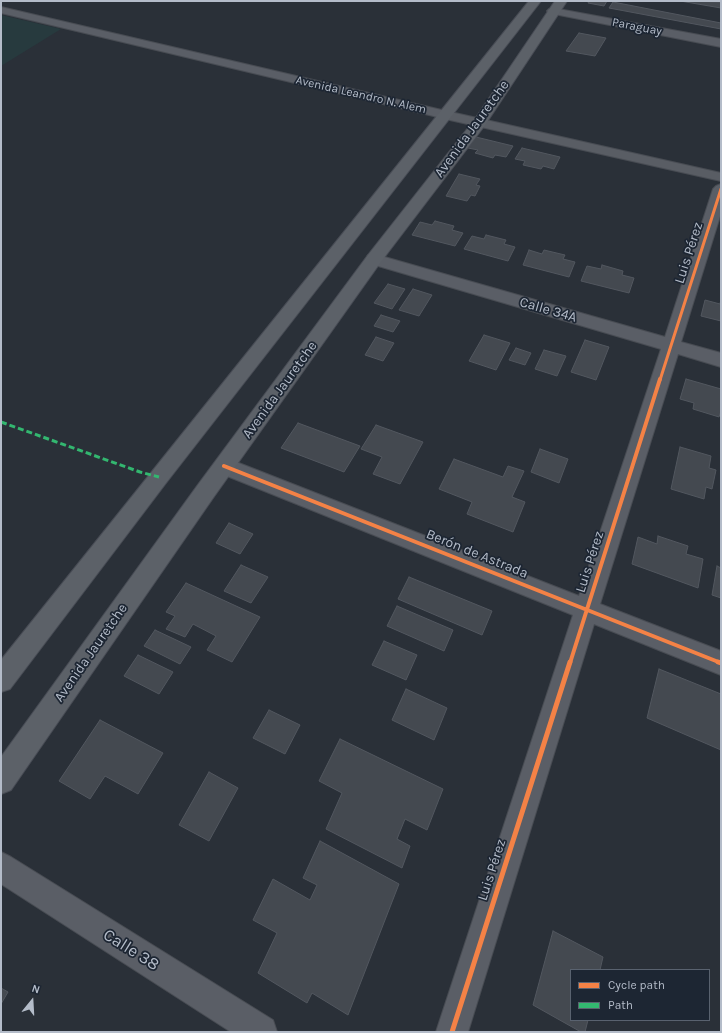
<!DOCTYPE html>
<html>
<head>
<meta charset="utf-8">
<style>
  body { margin:0 }
  #map { position:relative; width:722px; height:1033px; overflow:hidden; background:#2a3038; font-family:Karla,sans-serif }
  canvas { display:block }
  .frame { position:absolute; inset:0; border:2px solid #b4bcc9; pointer-events:none }
  .legend { position:absolute; left:570px; top:969px; width:140px; height:52px; box-sizing:border-box; background:#1d2633; border:1px solid #59626f; margin:0; padding:5px 7px; list-style:none; font-size:12px; color:#b4bcc9 }
  .legend li { display:flex; align-items:center; gap:8px; height:20px }
  .legend b { width:20px; border:1px solid #59626f }
  .north { position:absolute; left:12px; top:981px; width:40px; height:40px; -webkit-text-stroke:3px #1d2633; paint-order:stroke; rotate:18deg; font-size:11px; font-weight:700; line-height:16px; text-align:center; color:#b4bcc9 }
  .north::after { content:''; display:block; margin:auto; width:14px; height:18px; background:#b4bcc9; clip-path:polygon(50% 0,100% 100%,50% 72%,0 100%) }
</style>
</head>
<body>
<div id="map">
<canvas width="722" height="1033"></canvas>
<div class="frame"></div>
<ul class="legend">
<li><b style="height:5px;background:#f48246"></b>Cycle path</li>
<li><b style="height:5px;background:#33b770"></b>Path</li>
</ul>
<div class="north">N</div>
</div>
<script>
const c = document.querySelector('canvas').getContext('2d');
c.lineJoin = 'round';
function paint(path, color) {
  c.fillStyle = color;
  c.fill(path, 'evenodd');
}
function toPath(rows) {
  const path = new Path2D();
  for (const r of rows) {
    path.moveTo(r[0], r[1]);
    for (let i = 2; i < r.length; i += 2) path.lineTo(r[i], r[i + 1]);
  }
  return path;
}
function trace(path, color, width, dash) {
  c.strokeStyle = color;
  c.lineWidth = width;
  c.lineCap = dash ? 'butt' : 'round';
  c.setLineDash(dash || []);
  c.stroke(path);
}
function label(font, color, halo, rows, align = 'center') {
  c.font = font + ' Karla,sans-serif';
  c.lineWidth = 3.5;
  c.setLineDash([]);
  c.textBaseline = 'middle';
  c.strokeStyle = halo;
  c.fillStyle = color;
  for (const [text, x, y, turn = 0] of rows) {
    c.save();
    c.translate(x, y);
    c.rotate((+turn || 0) * Math.PI / 180);
    c.textAlign = isNaN(turn) ? turn : align;
    if (halo) c.strokeText(text, 0, 0);
    c.fillText(text, 0, 0);
    c.restore();
  }
}
const green = toPath([
  [1,15,61,29,1,66]
]);
const building = toPath([
  [589,1,607,1,604,6,588,3,589,1],
  [680,1,721,2,721,8,680,1],
  [613,2,721,23,721,29,609,8,613,2],
  [579,33,606,38,595,56,566,51,579,33],
  [476,137,513,146,506,157,495,155,493,158,475,153,478,150,468,148,476,137],
  [522,148,560,157,554,169,543,166,541,169,523,165,525,161,515,159,522,148],
  [459,174,480,179,476,185,480,186,475,196,471,195,467,201,446,196,459,174],
  [435,221,454,226,452,230,463,233,455,246,412,235,420,222,432,225,435,221],
  [486,235,506,240,504,244,515,247,508,261,464,249,472,236,484,239,486,235],
  [529,250,542,254,544,250,565,255,563,259,575,262,569,277,523,265,529,250],
  [602,265,623,271,622,275,634,278,629,293,581,281,587,266,601,269,602,265],
  [388,284,405,289,392,309,374,303,388,284],
  [413,289,432,295,419,316,399,310,413,289],
  [721,299,721,321,701,316,705,300,720,304,721,299],
  [381,315,400,321,393,332,374,326,381,315],
  [484,335,510,343,496,370,469,361,484,335],
  [376,337,394,343,383,361,365,355,376,337],
  [585,340,609,347,596,380,571,372,585,340],
  [516,348,531,353,525,365,509,360,516,348],
  [544,350,566,356,557,376,535,369,544,350],
  [686,379,721,389,721,411,719,417,693,409,694,403,680,399,686,379],
  [298,423,360,446,344,472,281,448,298,423],
  [376,425,423,442,400,484,373,474,382,457,361,449,376,425],
  [680,447,711,456,709,468,716,470,712,489,706,487,704,499,671,489,680,447],
  [540,449,568,459,559,483,531,472,540,449],
  [454,459,503,477,508,466,524,471,512,497,525,502,513,532,467,514,472,502,439,489,454,459],
  [229,523,253,534,240,554,216,543,229,523],
  [658,536,688,546,686,554,703,559,698,588,632,564,638,537,657,544,658,536],
  [241,565,268,577,251,603,224,591,241,565],
  [717,566,721,568,721,598,712,595,717,566],
  [409,577,492,611,482,635,398,599,409,577],
  [186,583,260,617,232,662,207,650,216,636,193,624,185,637,166,629,175,616,166,612,186,583],
  [397,606,453,630,444,651,387,626,397,606],
  [155,630,191,647,180,664,144,646,155,630],
  [384,641,417,655,406,680,372,665,384,641],
  [138,655,173,672,159,694,124,676,138,655],
  [659,669,721,694,721,750,647,718,659,669],
  [406,689,447,708,434,740,392,720,406,689],
  [269,710,300,725,285,754,253,738,269,710],
  [100,720,163,753,138,794,105,776,90,799,59,781,100,720],
  [340,739,443,789,427,830,405,819,397,839,410,846,402,868,326,829,342,793,319,781,340,739],
  [209,772,238,788,209,841,179,825,209,772],
  [320,841,399,884,348,1015,312,993,307,1003,258,973,277,933,253,920,273,879,310,900,317,885,303,878,320,841],
  [553,931,603,957,600,970,571,970,571,1020,588,1020,585,1032,581,1032,533,1005,553,931],
  [1,988,8,992,1,1004,1,988]
]);
const street = toPath([
  [1,7,446,111,451,112,453,115,451,118,446,119,1,13,1,7],
  [553,8,721,39,721,47,549,13,547,11,549,9,553,8],
  [721,184,721,213,681,342,721,353,721,367,678,354,600,604,721,651,721,675,594,624,468,1032,436,1032,573,615,217,472,214,466,217,460,224,458,231,460,579,596,661,349,368,263,366,259,368,255,374,254,665,337,713,189,716,186,721,184],
  [1,852,11,857,273,1020,277,1032,231,1032,1,884,1,852]
]);
const secondary = toPath([
  [446,111,721,173,721,181,441,118,439,115,441,112,446,111]
]);
const primary = toPath([
  [529,1,541,1,166,483,10,689,1,692,1,660,529,1],
  [555,1,567,1,485,125,380,263,213,498,11,790,1,794,1,757,197,486,368,255,475,119,555,1]
]);
const quiet = toPath([
  [1,422,140,472,159,477]
]);
const cyclewayFar2 = toPath([
  [660,380,721,189]
]);
const cyclewayFar1 = toPath([
  [224,466,721,663],
  [570,663,660,379]
]);
const cycleway = toPath([
  [718,662,721,663],
  [452,1032,570,662]
]);
const farStreetnames = [
  ["Paraguay",637,27,11],
  ["Avenida Leandro N. Alem",361,95,13]
];
const streetNames = [
  ["Avenida Jauretche",472,129,-54],
  ["Luis Pérez",689,253,-72],
  ["Calle 34A",548,310,16],
  ["Avenida Jauretche",280,390,-54],
  ["Berón de Astrada",477,554,22],
  ["Luis Pérez",590,562,-72],
  ["Avenida Jauretche",91,653,-55],
  ["Luis Pérez",492,870,-72]
];
const nearStreetnames = [
  ["Calle 38",131,950,32]
];
paint(green, '#273a3e');
paint(building, '#444950');
trace(building, '#52575f', 1);
trace(street, '#484c53', 2);
trace(secondary, '#484c53', 2);
trace(primary, '#484c55', 2);
paint(street, '#5a5e66');
paint(secondary, '#595d64');
paint(primary, '#5c6168');
trace(quiet, '#33b770', 3, [6, 3]);
trace(cyclewayFar2, '#f48246', 3);
trace(cyclewayFar1, '#f48246', 4);
trace(cycleway, '#f48246', 5);
label('12px', '#b4bcc9', '#1d2633', farStreetnames);
label('14px', '#b4bcc9', '#1d2633', streetNames);
label('17px', '#b4bcc9', '#1d2633', nearStreetnames);
</script>
</body>
</html>
